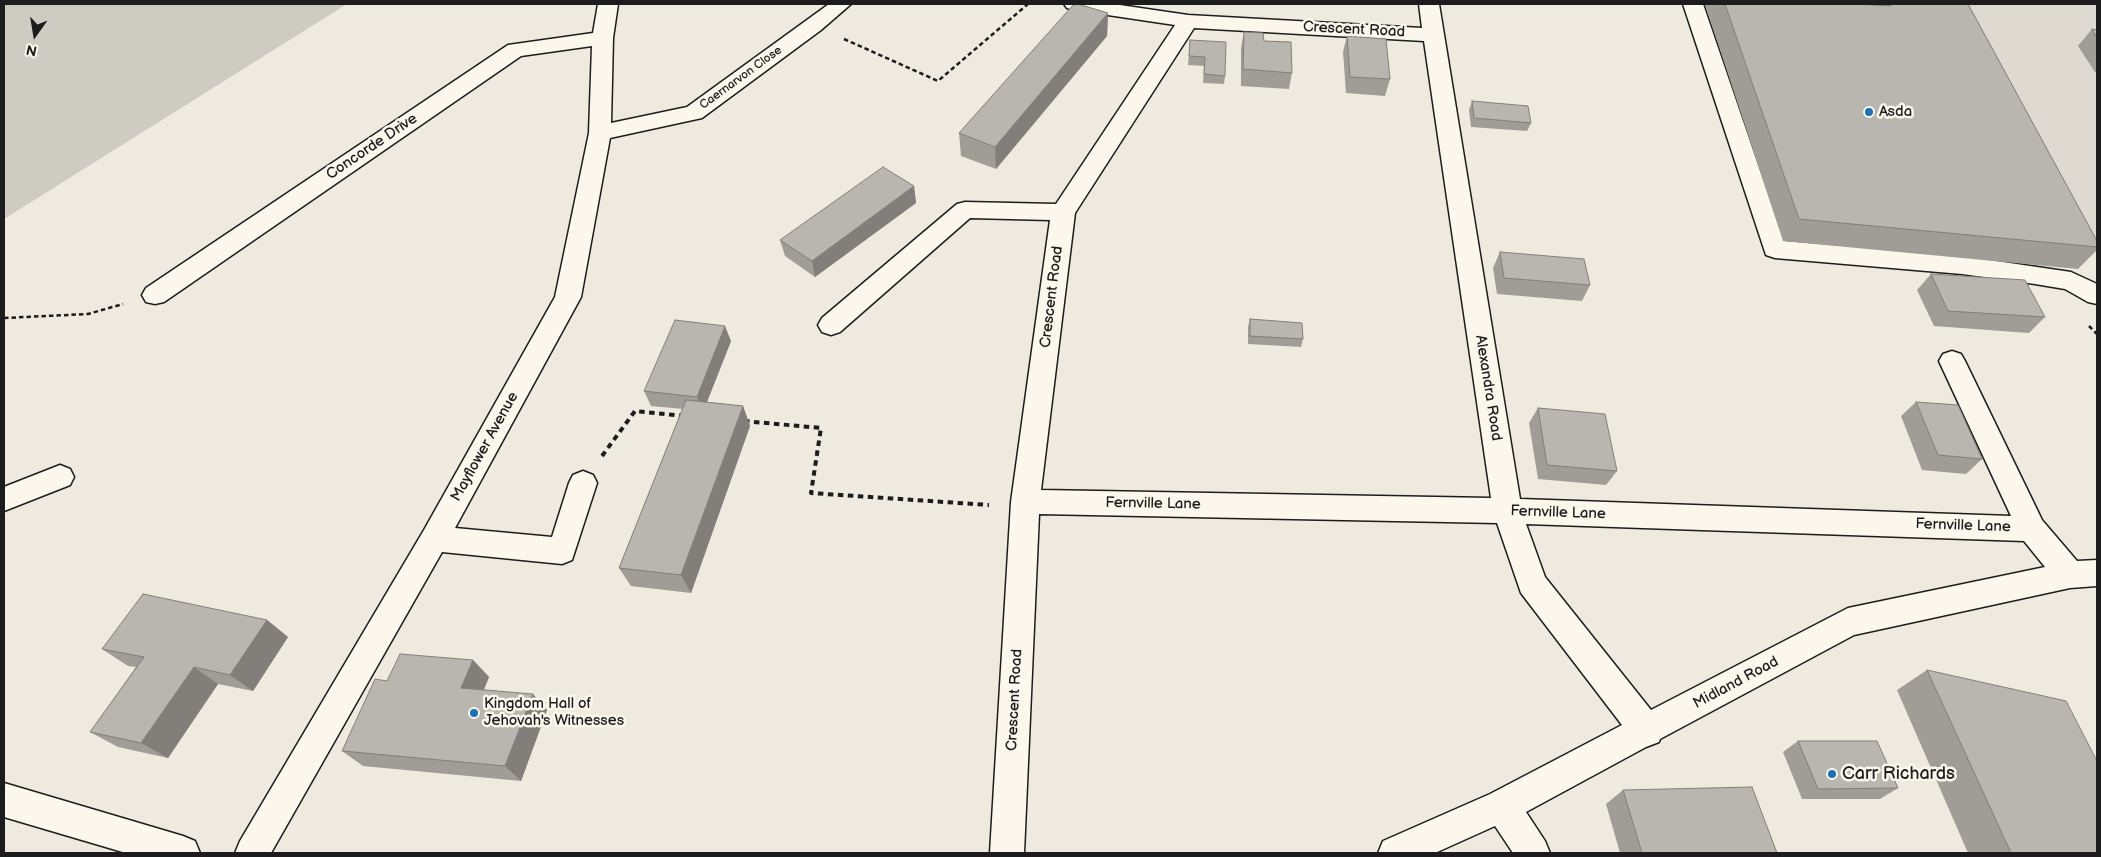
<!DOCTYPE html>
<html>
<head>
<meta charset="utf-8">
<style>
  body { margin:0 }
  #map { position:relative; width:2101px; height:857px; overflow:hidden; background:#eeeadf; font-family:"Balsamiq Sans",sans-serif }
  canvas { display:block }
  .frame { position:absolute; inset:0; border:5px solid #1c1c1c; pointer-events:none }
  .north { position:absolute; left:10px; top:10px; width:50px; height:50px; -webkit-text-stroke:4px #fbf7ec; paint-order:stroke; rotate:193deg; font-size:14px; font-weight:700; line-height:20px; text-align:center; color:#1c1c1c }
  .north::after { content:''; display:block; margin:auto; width:18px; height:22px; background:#1c1c1c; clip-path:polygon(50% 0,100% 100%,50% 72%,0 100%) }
</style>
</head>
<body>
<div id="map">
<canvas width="2101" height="857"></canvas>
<div class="frame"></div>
<div class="north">N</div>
</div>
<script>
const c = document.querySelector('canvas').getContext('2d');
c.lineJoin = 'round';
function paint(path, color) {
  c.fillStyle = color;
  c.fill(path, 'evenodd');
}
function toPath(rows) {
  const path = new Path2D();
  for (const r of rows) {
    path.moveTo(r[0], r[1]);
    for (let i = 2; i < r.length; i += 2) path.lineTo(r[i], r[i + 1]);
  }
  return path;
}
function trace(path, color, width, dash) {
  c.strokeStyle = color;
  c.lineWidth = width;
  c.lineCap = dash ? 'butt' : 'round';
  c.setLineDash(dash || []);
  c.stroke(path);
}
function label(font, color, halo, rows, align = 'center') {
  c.font = font + ' "Balsamiq Sans",sans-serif';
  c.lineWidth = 5;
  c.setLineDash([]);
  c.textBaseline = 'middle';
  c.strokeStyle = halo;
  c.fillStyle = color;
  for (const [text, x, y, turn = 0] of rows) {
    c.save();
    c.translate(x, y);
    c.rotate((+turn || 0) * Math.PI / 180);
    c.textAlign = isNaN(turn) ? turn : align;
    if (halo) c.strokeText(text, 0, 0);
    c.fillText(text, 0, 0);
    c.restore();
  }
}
const built = toPath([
  [1960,4,2097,4,2097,244]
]);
const green = toPath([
  [4,4,347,4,4,219]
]);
const pathFar1 = toPath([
  [844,39,938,81,1028,4],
  [4,318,88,314,123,304],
  [2089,326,2097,334]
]);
const path = toPath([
  [744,421,821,428,811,493,989,505],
  [602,456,635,411,683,416]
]);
const minor = toPath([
  [598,4,618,4,613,38,611,123,687,107,829,4,851,4,821,30,702,118,610,138,581,297,455,528,552,537,569,483,573,475,583,471,593,475,597,483,572,560,562,564,442,552,271,853,235,853,240,841,424,530,555,297,589,133,592,46,521,56,164,302,155,304,146,302,142,295,146,288,508,45,593,33,598,4],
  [1064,4,1113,4,1188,15,1422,28,1419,4,1439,4,1520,499,2011,516,1939,361,1943,354,1952,351,1961,354,1965,361,2042,520,2077,561,2097,560,2097,586,2070,588,1854,635,1660,739,1659,742,1646,747,1526,812,1545,841,1550,853,1513,853,1495,826,1435,853,1378,853,1383,841,1490,794,1622,725,1521,593,1497,523,1039,514,1024,853,990,853,1011,502,1050,220,970,218,840,332,831,335,822,332,818,325,822,318,957,204,965,202,1056,204,1175,25,1074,10,1067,8,1064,4],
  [1194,28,1424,41,1491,498,1041,490,1075,213,1194,28],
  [1526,524,2024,541,2045,567,1848,608,1651,710,1545,577,1526,524],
  [1683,4,1703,4,1784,241,1962,256,2071,272,2097,284,2097,304,2088,302,2065,289,2035,284,1962,274,1775,258,1766,255,1683,4],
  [60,465,70,469,74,477,70,485,4,511,4,487,60,465],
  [4,783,183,836,195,841,200,853,126,853,4,817,4,783]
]);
const wall = toPath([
  [1705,4,1855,4,1872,5,1873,4,1968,4,2097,241,2097,250,2078,269,1783,241],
  [1108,13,1107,36,996,169,961,156,959,133],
  [2092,29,2097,30,2097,72,2095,72,2078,46],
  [1244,32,1264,41,1292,73,1289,89,1241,86,1241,48],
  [1347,36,1390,79,1385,96,1346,93,1343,52],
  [1190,40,1225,76,1224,84,1203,83,1204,66,1188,65],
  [1472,101,1531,123,1527,131,1471,127,1469,110],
  [914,186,916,203,815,277,785,256,780,240],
  [1500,252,1590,285,1582,301,1497,294,1493,268],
  [1931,274,2045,317,2029,333,1934,326,1917,290],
  [1250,319,1303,339,1301,347,1248,344,1248,327],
  [731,341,707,402,743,406,750,426,691,593,631,586,619,568,683,409,651,406,644,391],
  [1916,402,1982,459,1966,474,1922,470,1901,416],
  [1538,408,1617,471,1606,485,1538,479,1529,423],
  [267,620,288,637,253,691,218,684,168,758,118,747,90,732,136,667,128,666,102,649],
  [473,660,489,677,484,689,547,710,521,781,363,766,342,751],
  [1927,670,2097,853,1968,853,1897,690],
  [1798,741,1898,788,1880,799,1802,799,1783,752],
  [1623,790,1777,853,1620,853,1606,804]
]);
const shadedWall = toPath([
  [1108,13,1107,36,996,169,995,147],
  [914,186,916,203,815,277,812,261],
  [725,326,731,341,703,412,697,397],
  [743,406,750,426,691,593,681,575],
  [267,620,288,637,253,691,230,675],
  [473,660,489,677,478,704,461,688],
  [194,667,218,684,168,758,141,743],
  [533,694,547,710,521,781,505,766]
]);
const building = toPath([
  [1074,4,1078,4,1108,13,995,147,959,133,1074,4],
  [1725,4,1855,4,1891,6,1890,4,1968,4,2097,241,2097,247,1799,219,1725,4],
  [2092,29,2097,30,2097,38,2092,29],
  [1244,32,1263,33,1264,41,1291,42,1292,73,1243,69,1244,32],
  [1347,36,1386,39,1390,79,1350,77,1347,36],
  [1190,40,1226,42,1225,76,1204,74,1205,57,1189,56,1190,40],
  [1472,101,1528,106,1531,123,1474,118,1472,101],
  [883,167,914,186,812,261,780,240,883,167],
  [1500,252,1584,259,1590,285,1504,278,1500,252],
  [1931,274,2025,280,2045,317,1948,311,1931,274],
  [1250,319,1302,323,1303,339,1250,336,1250,319],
  [675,320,725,326,697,397,644,391,675,320],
  [686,400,743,406,681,575,619,568,686,400],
  [1916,402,1958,405,1982,459,1938,455,1916,402],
  [1538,408,1605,414,1617,471,1547,465,1538,408],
  [143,594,267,620,230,675,194,667,141,743,90,732,144,657,102,649,143,594],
  [400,654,473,660,461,688,533,694,505,766,342,751,375,679,387,681,400,654],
  [1927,670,2066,701,2097,761,2097,853,2011,853,1927,670],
  [1798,741,1877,741,1898,788,1818,789,1798,741],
  [1752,787,1777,853,1642,853,1623,790,1752,787]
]);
const markers = [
  [1869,112,5,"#1f6fb2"],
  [474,713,5,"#1f6fb2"],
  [1832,774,5,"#1f6fb2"]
];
const farStreetnames = [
  ["Caernarvon Close",741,78,-36]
];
const streetNames = [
  ["Crescent Road",1354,30,3],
  ["Concorde Drive",372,147,-34],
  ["Crescent Road",1052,297,-83],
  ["Alexandra Road",1488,388,81],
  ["Mayflower Avenue",485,447,-61],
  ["Fernville Lane",1153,504,1],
  ["Fernville Lane",1558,513,2],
  ["Fernville Lane",1963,526,2],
  ["Midland Road",1736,683,-28],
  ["Crescent Road",1015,700,-87]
];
const poiNames = [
  ["Asda",1879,112],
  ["Kingdom Hall of",484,704],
  ["Jehovah's Witnesses",484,721]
];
const nearPoinames = [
  ["Carr Richards",1842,774]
];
paint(built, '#dedad1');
paint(green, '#ceccc2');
trace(minor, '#1c1c1c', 3);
trace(pathFar1, '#1c1c1c', 2.5, [4.5, 3]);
trace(path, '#1c1c1c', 4, [5.5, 4.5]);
paint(minor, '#fbf7ec');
paint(wall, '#9f9d96');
paint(shadedWall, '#827f7a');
paint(building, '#b9b6af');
trace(building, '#827f7a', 1);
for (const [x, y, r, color] of markers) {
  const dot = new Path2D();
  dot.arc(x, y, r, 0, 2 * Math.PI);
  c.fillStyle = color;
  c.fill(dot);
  trace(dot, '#fbf7ec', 2);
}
label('12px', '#1c1c1c', '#fbf7ec', farStreetnames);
label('15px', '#1c1c1c', '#fbf7ec', streetNames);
label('15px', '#1c1c1c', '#fbf7ec', poiNames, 'left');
label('18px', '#1c1c1c', '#fbf7ec', nearPoinames, 'left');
</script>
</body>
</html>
